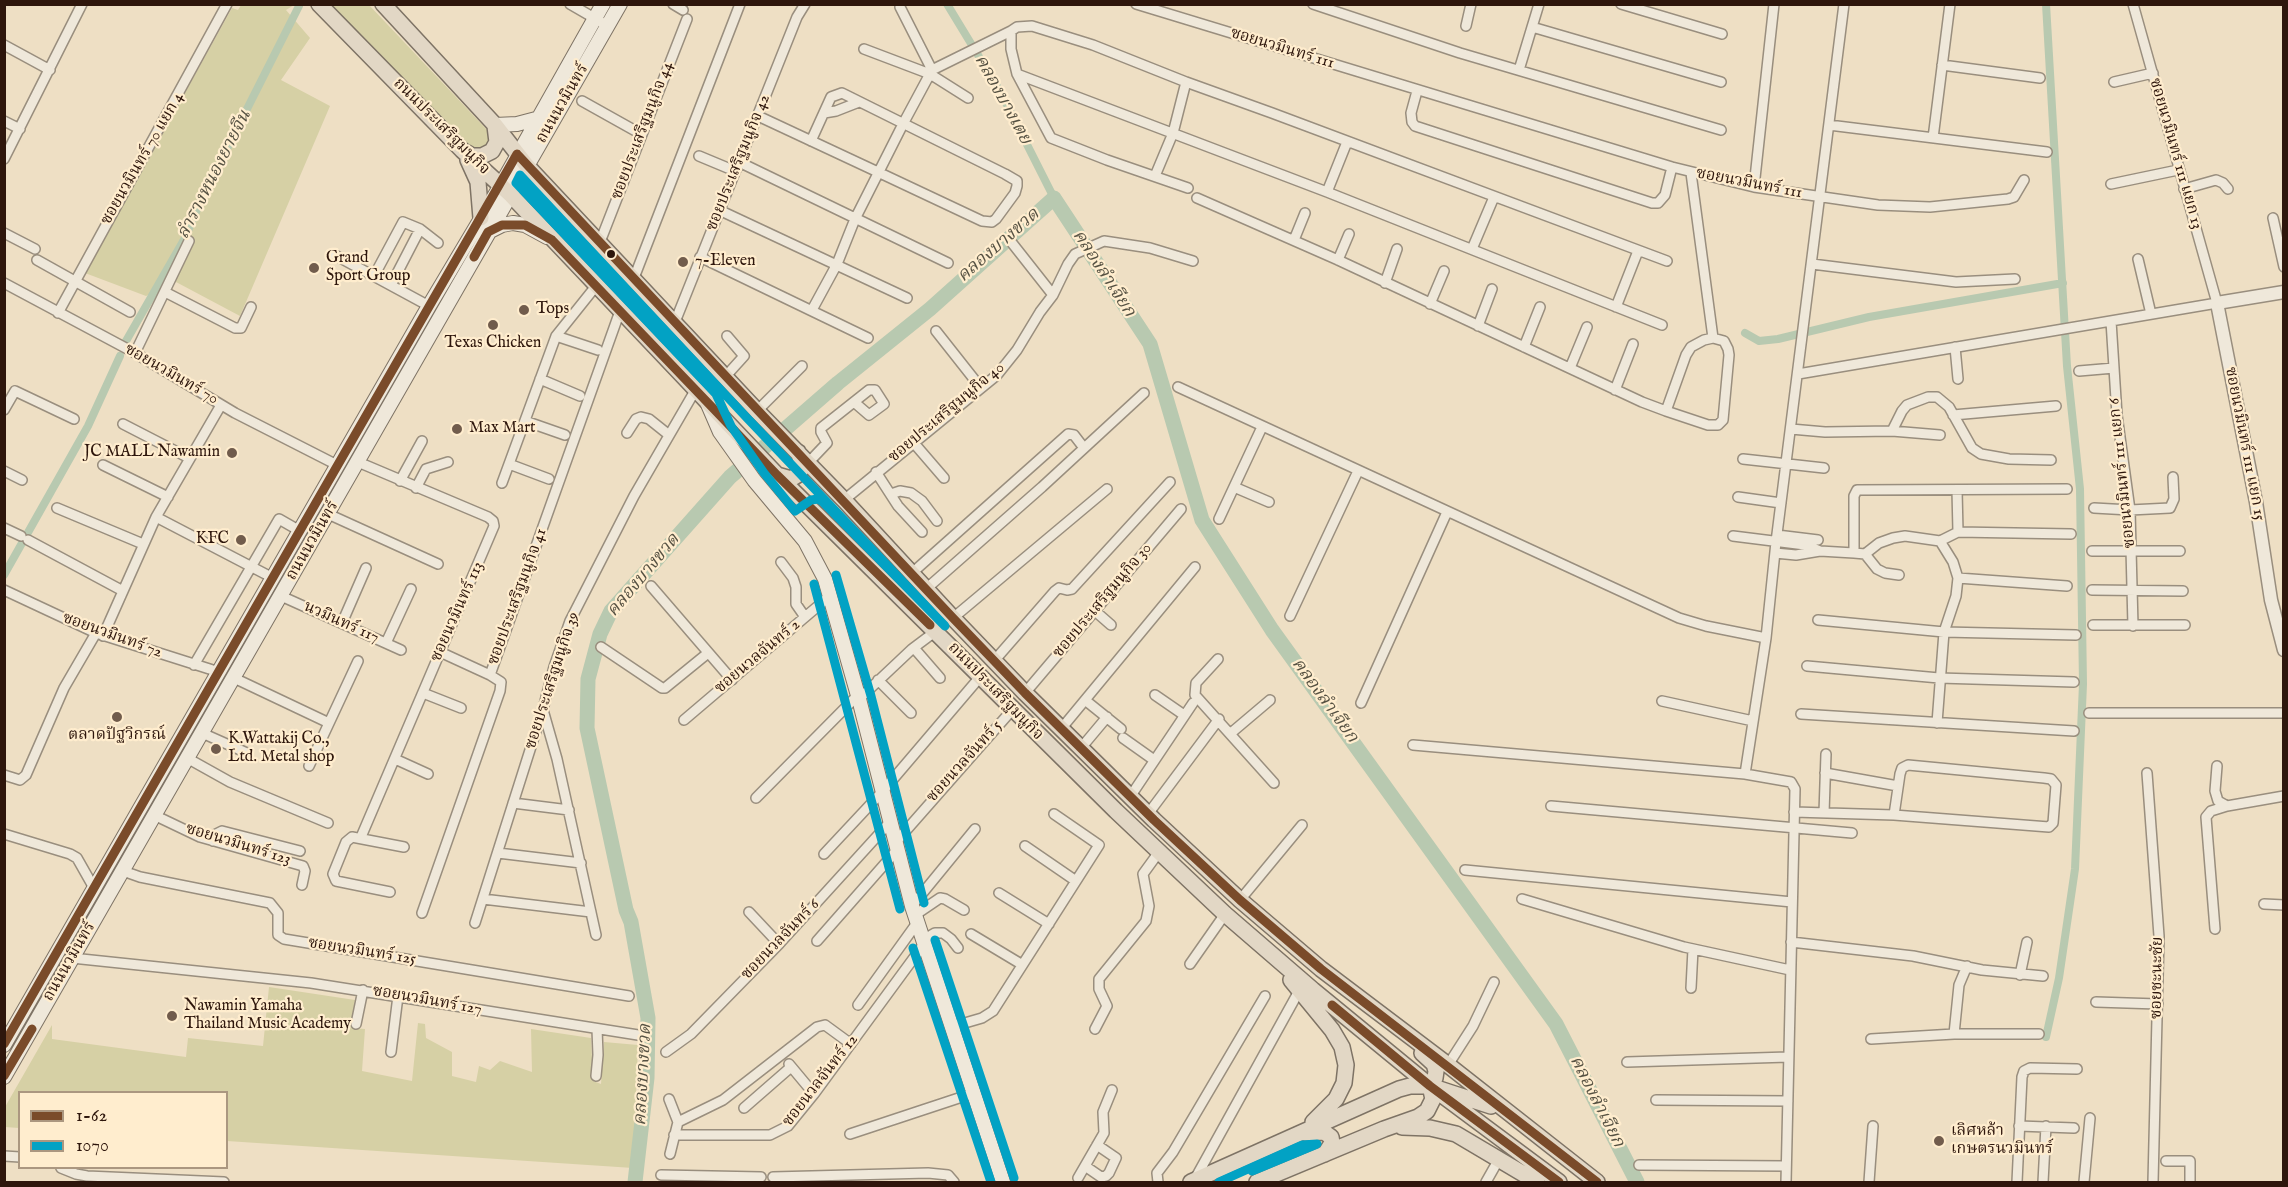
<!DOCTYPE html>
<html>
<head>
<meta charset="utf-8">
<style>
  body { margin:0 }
  #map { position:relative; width:2288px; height:1187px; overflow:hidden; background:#eedfc4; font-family:"IM FELL English",serif }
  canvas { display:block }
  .frame { position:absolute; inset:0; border:6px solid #2e160c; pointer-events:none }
  .legend { position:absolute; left:18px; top:1091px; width:210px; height:78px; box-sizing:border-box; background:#ffedce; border:2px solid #ab9780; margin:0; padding:8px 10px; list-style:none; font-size:18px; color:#2e160c }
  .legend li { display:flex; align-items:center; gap:12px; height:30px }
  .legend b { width:30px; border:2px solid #ab9780 }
</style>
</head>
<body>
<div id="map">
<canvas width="2288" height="1187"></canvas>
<div class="frame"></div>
<ul class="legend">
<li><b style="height:8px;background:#7a4b2a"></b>1-62</li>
<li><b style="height:8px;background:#02a2c4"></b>1070</li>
</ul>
</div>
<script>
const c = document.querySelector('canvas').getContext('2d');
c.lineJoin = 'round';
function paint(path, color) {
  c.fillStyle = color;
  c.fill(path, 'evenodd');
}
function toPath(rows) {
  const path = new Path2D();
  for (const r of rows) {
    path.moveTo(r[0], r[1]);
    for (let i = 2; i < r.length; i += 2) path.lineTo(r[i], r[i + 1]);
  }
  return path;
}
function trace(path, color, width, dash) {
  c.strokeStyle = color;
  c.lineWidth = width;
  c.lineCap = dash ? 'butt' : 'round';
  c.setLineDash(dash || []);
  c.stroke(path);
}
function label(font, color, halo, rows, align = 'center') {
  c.font = font + ' "IM FELL English","Noto Serif Thai",serif';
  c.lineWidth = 4.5;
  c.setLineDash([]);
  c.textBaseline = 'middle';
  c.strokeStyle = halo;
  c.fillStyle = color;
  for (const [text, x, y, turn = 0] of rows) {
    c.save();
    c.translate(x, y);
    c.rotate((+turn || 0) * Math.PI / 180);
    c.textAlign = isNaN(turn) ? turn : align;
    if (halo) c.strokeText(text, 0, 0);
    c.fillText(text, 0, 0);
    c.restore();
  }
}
const green = toPath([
  [241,5,294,5,286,10,310,38,281,80,330,106,240,316,176,282,146,296,85,273,232,8,238,10],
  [324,5,369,5,491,134,491,145,472,153],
  [269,987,355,1000,352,1028,365,1029,362,1071,412,1081,418,1023,425,1024,426,1038,452,1052,452,1076,476,1082,479,1066,490,1070,500,1061,532,1072,531,1029,591,1038,593,1081,601,1084,604,1042,638,1045,633,1168,227,1141,226,1092,20,1092,19,1128,5,1127,5,1107,52,1025,52,1039,186,1057,188,1038,263,1046]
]);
const canal = toPath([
  [947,4,1001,93,1054,198],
  [1745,333,1759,341,1778,339,1869,317,2063,283],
  [126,341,185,238,201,200,299,6],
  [4,575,88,426,120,356],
  [2046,1037,2059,978,2075,869,2083,684,2080,489,2067,366,2046,4]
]);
const river = toPath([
  [635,1182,647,1078,648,1018,631,922,626,910,587,728,588,679,600,634,611,611,730,477,838,383,930,309,1054,198,1150,344,1202,520,1272,630,1556,1024,1637,1182]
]);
const minor = toPath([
  [570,4,608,26],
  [673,4,683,10],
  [1136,4,1672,167,1754,187,1878,205,1930,207,2008,199,2014,197,2024,180],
  [1313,4,1460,53,1721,130],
  [1621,4,1722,34],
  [900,7,932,70],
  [1466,26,1471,4],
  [1532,27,1721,82],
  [4,45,50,70],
  [864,49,930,74,968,98],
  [1942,65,2040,78],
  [1519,70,1539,4],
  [1017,74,1327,192,1662,325],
  [2114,82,2153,73],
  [1417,91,1411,113,1412,122,1415,126,1652,203,1658,203,1665,195,1672,167],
  [582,101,641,134],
  [824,113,836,111,859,102],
  [758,116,880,173,982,221,992,222,996,219,1015,193,1017,186,1017,181,1005,174,842,93,831,97,811,141],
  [4,121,20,129],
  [1829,125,2047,152],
  [1933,138,1950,4],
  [699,156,735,171],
  [4,159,82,4],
  [739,162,948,263],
  [1691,173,1713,338],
  [1155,176,1173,133,1186,82],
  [2111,184,2178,170],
  [1754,187,1774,4],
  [1188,188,1107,160,1051,138,1017,74,1011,49,1011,31,1017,27,1032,26,1093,45,1186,82,1272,113,1667,261],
  [2184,189,2216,180,2223,183,2228,189],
  [1327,192,1347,142],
  [1197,198,1338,260,1642,402,1666,411,1708,425,1718,425,1723,420,1729,355,1728,349,1724,341,1713,338,1704,340,1691,347,1686,355,1666,411],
  [719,210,907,298],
  [2273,218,2284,267],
  [4,233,35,249],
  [1294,240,1305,213],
  [600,242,687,19],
  [1012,243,1053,295],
  [1472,249,1494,197],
  [333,254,429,306],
  [700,257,868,338],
  [2138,259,2151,314],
  [37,260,130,312],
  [1338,260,1349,234],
  [1812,264,1956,282,2015,279],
  [374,276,403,222,420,229,438,243],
  [634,278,740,4],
  [4,283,135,353,235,413,339,466],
  [1385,283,1397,249],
  [391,285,420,229],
  [165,292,235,328,241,328,251,307],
  [1430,304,1444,271],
  [1616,307,1638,251],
  [812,310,837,264,855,219,903,124,932,70,1011,31],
  [58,313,227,4],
  [2111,321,2117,415,2130,510,2133,626],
  [675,322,797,17,805,4],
  [1478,326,1492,289],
  [936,331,981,388],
  [556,336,598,350],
  [1524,347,1540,307],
  [1955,347,1958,379],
  [135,353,189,241],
  [1570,368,1587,327],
  [2079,371,2114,368],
  [1798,374,2217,303,2133,4],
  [725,377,744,356,727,336],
  [540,379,580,396],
  [1178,387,1679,618,1706,626,1766,638],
  [1615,390,1633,344],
  [4,410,15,391,74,419],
  [757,411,802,366],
  [1953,415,2056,406],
  [525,421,565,435],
  [123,424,189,458],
  [1791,429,1825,432,1892,431,1940,435],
  [1892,431,1902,411,1907,405,1928,397,1937,397,1949,407,1972,448,1981,454,2009,459,2051,460],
  [627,433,636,419,641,417,649,419,669,435],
  [913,442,944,478],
  [1743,459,1824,468],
  [358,462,488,517,493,521,494,526,361,837],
  [808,463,827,443,821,432,821,428,869,390,875,390,884,404,869,415,854,402],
  [509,464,549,479],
  [103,465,168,497],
  [4,471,22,480],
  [876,472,898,506,922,532],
  [400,481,422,441],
  [502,483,556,336,596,286],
  [1234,487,1269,502],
  [416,488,426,469,448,462],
  [891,494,900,491,911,493,922,501,937,521],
  [1738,497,1781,503],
  [844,500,997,375,1017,350,1040,312,1053,295,1068,264,1075,254,1104,241,1150,248,1193,261],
  [57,508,143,544],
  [2094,508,2130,510,2170,508,2174,499,2173,477],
  [328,514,438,564],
  [156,517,273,578],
  [1219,519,1262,427],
  [4,528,21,536],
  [1958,532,2071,534],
  [1777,535,1818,540],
  [1733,536,1805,545,1820,551],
  [28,540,123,591],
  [1940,541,1958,532,1957,490],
  [2092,551,2180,551],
  [1775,553,1796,555,1820,551,1854,553],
  [1865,554,1879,543,1893,538,1905,536,1940,541,1953,562,1958,578,1956,596,1944,632,1937,723],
  [781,562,793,578,796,587,796,604,805,617],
  [912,573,1068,434,1074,435,1084,448],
  [1899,575,1885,573,1877,569,1865,554,1854,553,1854,496,1857,490,2067,489],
  [1958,578,2067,586],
  [651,586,732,680],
  [926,589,1042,487,1144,393],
  [4,590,96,633,219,672],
  [2092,590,2183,591],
  [281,596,401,650],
  [1095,611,1111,625],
  [1290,616,1358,471],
  [953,618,1107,489],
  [1818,620,1944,632,2076,635],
  [342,623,366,568],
  [2093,625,2185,625],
  [103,636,156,517,221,405],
  [386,643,411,589],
  [601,647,662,688,665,688,708,653],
  [914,648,940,678],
  [440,652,490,675],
  [1218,659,1196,683,1195,695,1274,783],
  [994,661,1055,591,1059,588,1067,590,1072,589,1170,482],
  [194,665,279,519,300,531],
  [1807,666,1939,678,2074,682],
  [234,678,329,723],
  [878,680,911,713],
  [423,693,461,708],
  [1025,693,1181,509],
  [1155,695,1184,715],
  [859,699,912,649,936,631],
  [1085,700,1121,729],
  [1662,701,1753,721],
  [1361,703,1447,512],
  [543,710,557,759,596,935],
  [2089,713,2284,713],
  [1801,714,2074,731],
  [684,720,831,595],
  [1061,729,1195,567],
  [202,733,247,753],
  [1231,733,1270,700],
  [1123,738,1154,760],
  [1413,745,1745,774,1791,782,1795,789,1786,1182],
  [1081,748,1107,717],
  [187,758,230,782,328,823],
  [395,759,428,774],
  [309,766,358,661],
  [2217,766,2215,791,2218,801,2227,806,2284,796],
  [1825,773,1898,786],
  [2147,773,2159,936,2153,1182],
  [1745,774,1766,638,1776,542,1844,4],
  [4,775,20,780,26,775,64,688,96,633],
  [1130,797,1193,703],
  [756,798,858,695],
  [513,803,569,810],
  [1551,806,1852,833],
  [1794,812,1894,815,2049,827,2053,823,2056,785,2051,779,2044,778,1908,765,1902,768,1900,774,1894,815],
  [1824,813,1826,754],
  [1148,814,1219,719],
  [154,815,200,837,303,866,305,871,302,885],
  [4,834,70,854,77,858,94,888],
  [213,841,216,834,222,831,300,851],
  [895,843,1012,710],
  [1025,846,1076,881],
  [498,853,581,863],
  [824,854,882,792,980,677],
  [1465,870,1792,902],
  [123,871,140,877,270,903,278,913,278,935,284,939,629,996],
  [390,892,336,881,333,874,346,842,352,837,404,847],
  [999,893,1049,924],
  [483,899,591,912],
  [1522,899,1684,947,1790,970],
  [1240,900,1302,825],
  [2264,904,2284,905],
  [912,906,975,829],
  [749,912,779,944],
  [422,913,500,691,501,682,490,675,620,311],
  [915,915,940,898,945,899,964,910],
  [475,923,543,709,554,667,570,621,634,496,696,389],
  [2215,929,2206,817,2211,811,2227,806],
  [971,934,1021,964],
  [923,940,935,933,943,933,951,939,958,948],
  [817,941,897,850],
  [1791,942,1913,956,1982,970,2043,976],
  [72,958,311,983,638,1035],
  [1190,964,1225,914],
  [2020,975,2027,942],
  [1691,988,1693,949],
  [2096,1002,2158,1004],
  [858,1005,917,923],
  [356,1024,363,990],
  [951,1027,982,1018,993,1011,1099,845,1054,814],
  [1095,1029,1107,1006,1099,989,1099,979,1146,921,1149,906,1143,874,1159,852],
  [1954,1034,1959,985,1967,966],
  [1871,1039,1954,1034,2039,1034],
  [391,1052,398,996],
  [666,1052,691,1034,779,944,890,822],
  [1627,1062,1788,1057],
  [789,1064,814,1094],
  [1448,1065,1473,1026,1494,982],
  [596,1076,598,1055,597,1029],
  [669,1099,678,1122],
  [1656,1100,1788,1101],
  [744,1108,791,1067],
  [2019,1126,2074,1128],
  [850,1134,974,1093],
  [674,1135,770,1135,788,1126,814,1094,924,944],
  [670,1154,678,1122,723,1100,817,1027,825,1025,851,1044],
  [4,1156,20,1157],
  [2166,1161,2190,1161,2190,1182],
  [1639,1165,1786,1166],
  [1085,1166,1101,1177,1106,1176,1109,1173,1116,1158,1097,1145],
  [61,1168,76,1174,87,1176,224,1182],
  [661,1175,761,1177],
  [773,1177,928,1173,948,1175,954,1182],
  [1078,1178,1104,1133,1103,1112,1112,1090],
  [1195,1179,1299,991],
  [1158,1182,1157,1173,1173,1152,1265,996],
  [1486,1182,1499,1159],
  [1869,1182,1873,1126],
  [2017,1182,2022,1077,2024,1071,2030,1068,2077,1069],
  [2043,1182,2046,1126],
  [2084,1182,2090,1118]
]);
const tertiary = toPath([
  [2284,292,2217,303,2256,502,2271,600,2284,650]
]);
const secondary = toPath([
  [495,125,517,124,536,119],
  [488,232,502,225,513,223,525,225,547,237],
  [707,402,720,432,754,480,805,541,825,579,859,699,912,906,1003,1182],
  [4,1045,429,306,501,185,603,4],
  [4,1077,620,4]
]);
const primary = toPath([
  [319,4,462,150,511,195,777,475,1116,811,1225,914,1313,990,1430,1086,1559,1182],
  [383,4,495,125,527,166,757,411,844,500,953,618,1025,693,1154,820,1240,900,1321,969,1448,1065,1597,1182],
  [467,153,472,156,482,156,492,151,497,142,495,126],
  [468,160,478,182,481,218],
  [777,475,791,479,799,474,803,465,798,452],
  [1291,980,1332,1030,1342,1047,1346,1065,1344,1083,1336,1099,1313,1122],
  [1402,1127,1430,1128,1456,1134,1537,1182],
  [1305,1133,1324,1132,1331,1137,1332,1143,1325,1154],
  [1191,1182,1399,1089,1410,1086,1430,1086,1491,1106],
  [1257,1182,1384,1129,1418,1117,1427,1111,1433,1099,1430,1086,1435,1078,1436,1071,1434,1064,1422,1053]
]);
const bus1 = toPath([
  [474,257,488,232,502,225,525,225,552,240,777,475,930,625],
  [1332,1005,1430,1086,1559,1182],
  [4,1044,517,154,953,618,1025,693,1154,820,1240,900,1321,969,1597,1182],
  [4,1076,32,1029]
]);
const bus2 = toPath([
  [520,175,748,419,945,626,823,502,818,499,811,500,795,511,764,473,731,426,716,394,516,183,520,175],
  [836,575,871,696,924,903],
  [814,584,900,909],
  [935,940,1014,1178],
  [913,948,991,1182],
  [1219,1182,1302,1145,1317,1144,1252,1171]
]);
const markers = [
  [611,254,5,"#2e160c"],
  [683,262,6,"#715c4c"],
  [314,268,6,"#715c4c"],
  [524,310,6,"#715c4c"],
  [493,325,6,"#715c4c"],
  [457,429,6,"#715c4c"],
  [232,453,6,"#715c4c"],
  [241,540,6,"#715c4c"],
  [117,717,6,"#715c4c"],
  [216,749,6,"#715c4c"],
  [172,1016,6,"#715c4c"],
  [1939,1141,6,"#715c4c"]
];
const streetNames = [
  ["ซอยนวมินทร์ 111",1282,49,17],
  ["ถนนนวมินทร์",563,104,-60],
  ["ถนนประเสริฐมนูกิจ",441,127,45],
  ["ซอยประเสริฐมนูกิจ 44",643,131,-69],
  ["ซอยนวมินทร์ 111 แยก 13",2175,154,74],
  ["ซอยนวมินทร์ 70 แยก 4",143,159,-60],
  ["ซอยประเสริฐมนูกิจ 42",739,163,-68],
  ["ซอยนวมินทร์ 111",1749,184,11],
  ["ซอยนวมินทร์ 70",171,375,30],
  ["ซอยประเสริฐมนูกิจ 40",947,413,-40],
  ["ซอยนวมินทร์ 111 แยก 15",2244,444,79],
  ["ซอยนวมินทร์ 111 แยก 6",2123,473,-96],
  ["ถนนนวมินทร์",313,541,-60],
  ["ซอยประเสริฐมนูกิจ 41",518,597,-70],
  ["ซอยประเสริฐมนูกิจ 30",1103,601,-50],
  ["ซอยนวมินทร์ 113",458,612,-66],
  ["นวมินทร์ 117",341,623,24],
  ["ซอยนวมินทร์ 72",112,636,20],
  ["ซอยนวลจันทร์ 2",758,657,-40],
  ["ซอยประเสริฐมนูกิจ 39",553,681,-72],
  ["ถนนประเสริฐมนูกิจ",995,692,46],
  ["ซอยนวลจันทร์ 5",965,762,-48],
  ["ซอยนวมินทร์ 123",238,845,17],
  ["ซอยนวลจันทร์ 6",781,940,-46],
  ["ซอยนวมินทร์ 125",362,952,9],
  ["ถนนนวมินทร์",70,962,-60],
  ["ซอยชะนะชัย",2158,978,-89],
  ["ซอยนวมินทร์ 127",427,1001,10],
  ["ซอยนวลจันทร์ 12",821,1081,-52]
];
const poiNames = [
  ["Grand",326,259],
  ["Sport Group",326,277],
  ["7-Eleven",695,262],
  ["Tops",536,310],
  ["Texas Chicken",493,344,"center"],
  ["Max Mart",469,429],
  ["JC MALL Nawamin",220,453,"right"],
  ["KFC",229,540,"right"],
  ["ตลาดปัฐวิกรณ์",117,736,"center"],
  ["K.Wattakij Co.,",228,740],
  ["Ltd. Metal shop",228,758],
  ["Nawamin Yamaha",184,1007],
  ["Thailand Music Academy",184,1025],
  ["เลิศหล้า",1951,1132],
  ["เกษตรนวมินทร์",1951,1150]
];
const waterNames = [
  ["คลองบางเตย",1002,100,61],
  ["ลำรางหนองยายจีน",215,175,-63],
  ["คลองบางขวด",999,246,-41],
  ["คลองลำเจียก",1103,274,57],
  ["คลองบางขวด",644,576,-50],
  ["คลองลำเจียก",1324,701,54],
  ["คลองบางขวด",644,1075,-87],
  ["คลองลำเจียก",1596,1102,63]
];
paint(green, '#d6d0a5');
trace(canal, '#b8c9b0', 8);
trace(river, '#b8c9b0', 15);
trace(minor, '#998e7e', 12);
trace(tertiary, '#998e7e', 15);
trace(secondary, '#7e7365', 16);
trace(primary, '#7e7365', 18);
trace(minor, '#efe8da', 9);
trace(tertiary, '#efe8da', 12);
trace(secondary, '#efe8da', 14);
trace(primary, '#e2d7c5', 15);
trace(bus1, '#7a4b2a', 9);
trace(bus2, '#02a2c4', 9);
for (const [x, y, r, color] of markers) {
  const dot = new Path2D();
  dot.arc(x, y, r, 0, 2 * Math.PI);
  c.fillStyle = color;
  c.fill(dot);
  trace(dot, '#ffedce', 2);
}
label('16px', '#2e160c', '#ffedce', streetNames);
label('16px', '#2e160c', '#ffedce', poiNames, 'left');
label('italic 18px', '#565142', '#ffedce', waterNames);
</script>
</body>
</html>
